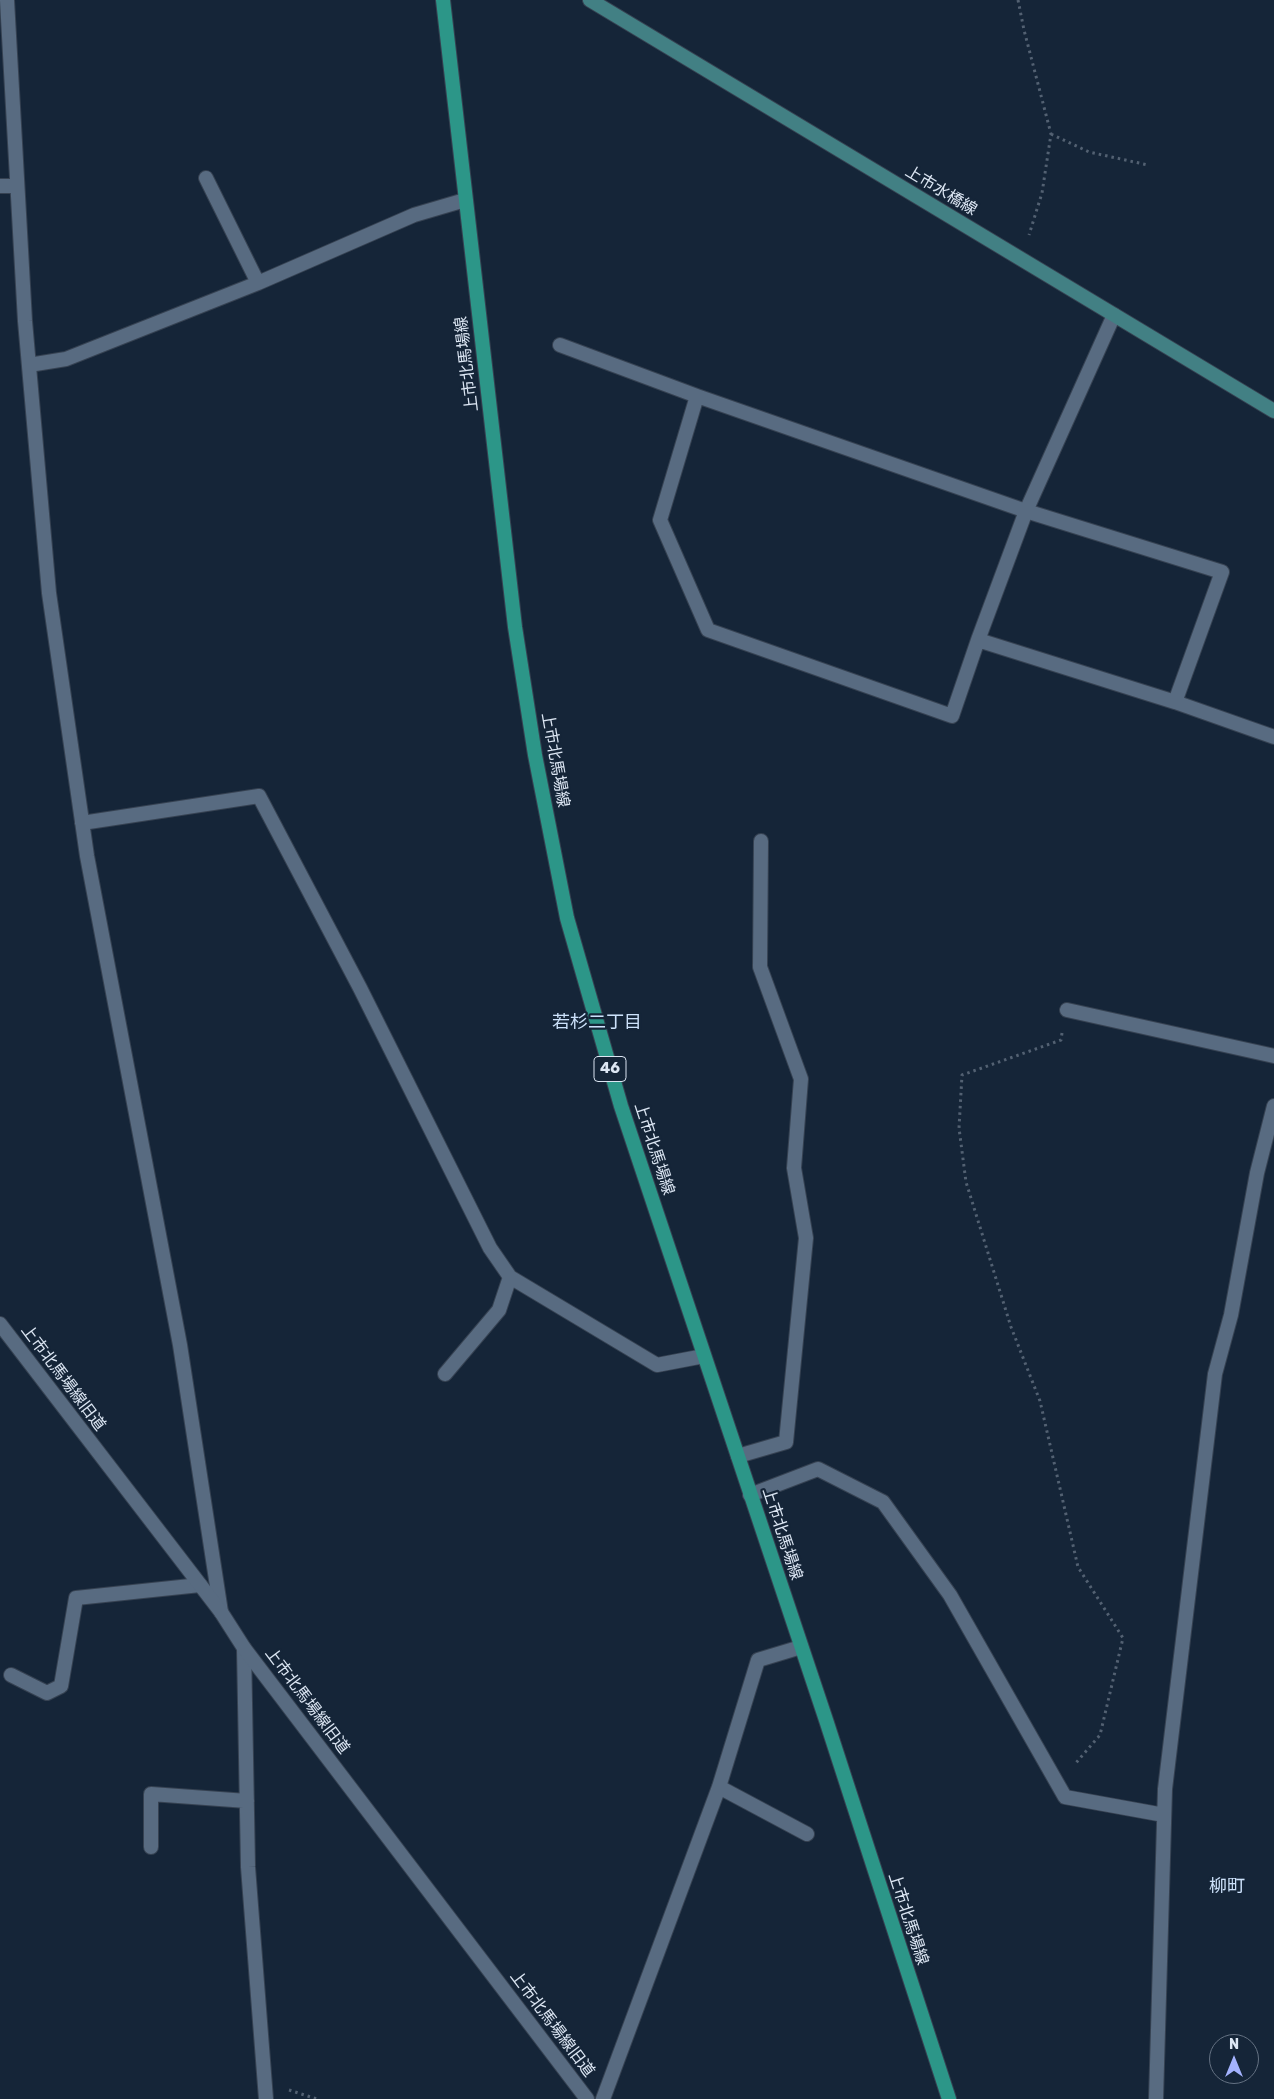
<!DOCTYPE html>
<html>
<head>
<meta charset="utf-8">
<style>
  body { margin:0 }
  #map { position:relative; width:1274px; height:2099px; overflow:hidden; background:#152538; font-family:Rubik,sans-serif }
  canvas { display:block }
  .north { position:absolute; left:1209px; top:2034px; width:50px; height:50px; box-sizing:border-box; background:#152538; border:1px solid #657283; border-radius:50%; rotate:0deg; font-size:14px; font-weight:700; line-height:20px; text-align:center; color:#dce6f3 }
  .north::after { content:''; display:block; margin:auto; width:18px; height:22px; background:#a3b2fd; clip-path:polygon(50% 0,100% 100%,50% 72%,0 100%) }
</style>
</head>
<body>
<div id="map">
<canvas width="1274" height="2099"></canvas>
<div class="north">N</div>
</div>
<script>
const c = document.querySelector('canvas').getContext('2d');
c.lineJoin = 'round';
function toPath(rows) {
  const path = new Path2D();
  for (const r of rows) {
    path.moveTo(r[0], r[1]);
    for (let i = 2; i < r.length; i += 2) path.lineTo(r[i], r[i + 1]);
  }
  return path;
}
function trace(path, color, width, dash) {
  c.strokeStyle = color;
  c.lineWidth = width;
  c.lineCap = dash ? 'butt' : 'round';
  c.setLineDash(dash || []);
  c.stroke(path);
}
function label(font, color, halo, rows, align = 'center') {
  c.font = font + ' Rubik,"Noto Sans JP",sans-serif';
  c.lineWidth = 4.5;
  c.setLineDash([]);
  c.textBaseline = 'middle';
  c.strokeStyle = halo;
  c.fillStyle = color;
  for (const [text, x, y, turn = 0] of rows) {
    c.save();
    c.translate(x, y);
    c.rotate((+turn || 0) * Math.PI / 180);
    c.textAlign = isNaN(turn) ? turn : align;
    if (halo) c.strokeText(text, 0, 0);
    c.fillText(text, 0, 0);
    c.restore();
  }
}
const path = toPath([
  [1018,0,1024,30,1051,134,1042,193,1029,235],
  [1051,134,1089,152,1148,165],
  [1062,1033,1061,1040,962,1075,959,1128,966,1182,1011,1327,1040,1401,1078,1567,1123,1638,1100,1735,1075,1764],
  [289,2090,317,2099]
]);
const minor = toPath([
  [7,0,25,321,49,593,87,856,180,1345,221,1612],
  [206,178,258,283],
  [0,186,17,186],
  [1114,315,1026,511,1222,572,1175,702,1274,737],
  [560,345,697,396],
  [29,365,66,359,258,283,414,215,465,200],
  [978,640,952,716,708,630,660,520,697,396,1026,511,978,640,1175,702],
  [82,823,259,796,360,988,490,1248,510,1277,657,1365,704,1356],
  [1067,1010,1274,1056],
  [445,1374,499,1310,510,1277],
  [738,1456,786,1442,806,1238,794,1168,801,1079,760,967,761,841],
  [750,1495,818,1469,883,1502,950,1595,1065,1797,1164,1815],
  [244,1648,248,1867,266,2099],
  [11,1675,47,1693,61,1686,76,1598,200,1585],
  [719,1787,807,1834],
  [151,1847,151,1794,247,1801],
  [603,2099,719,1787,758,1660,801,1647],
  [1156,2099,1165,1789,1215,1374,1231,1315,1257,1173,1274,1106]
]);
const tertiary = toPath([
  [0,1324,221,1612,244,1648,587,2099]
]);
const secondary = toPath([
  [590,0,1274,411]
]);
const primary = toPath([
  [443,0,515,627,535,755,567,918,621,1106,826,1720,949,2099]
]);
const shields = [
  [610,1069,32]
];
const shieldNames = [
  ["46",610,1069]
];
const streetNames = [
  ["上市水橋線",941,191,31],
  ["上市北馬場線",467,364,-97],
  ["上市北馬場線",555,760,80],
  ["上市北馬場線",654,1149,72],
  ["上市北馬場線旧道",63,1378,53],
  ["上市北馬場線",782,1534,72],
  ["上市北馬場線旧道",307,1701,53],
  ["上市北馬場線",908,1919,72],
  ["上市北馬場線旧道",552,2024,53]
];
const neighbourhoodNames = [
  ["若杉二丁目",597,1023],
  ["柳町",1227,1887]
];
trace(minor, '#364252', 16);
trace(tertiary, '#364252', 16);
trace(secondary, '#364252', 16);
trace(primary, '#364252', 16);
trace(path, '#536172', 3, [2.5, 4]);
trace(minor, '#586b81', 14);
trace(tertiary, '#586b81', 14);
trace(secondary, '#428084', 14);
trace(primary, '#2c9688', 14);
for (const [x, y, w] of shields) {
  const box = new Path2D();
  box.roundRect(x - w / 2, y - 12.5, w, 25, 4);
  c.fillStyle = '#152538';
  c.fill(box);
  trace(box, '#dce6f3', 1);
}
label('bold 15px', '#dce6f3', null, shieldNames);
label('16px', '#dce6f3', '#152538', streetNames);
label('18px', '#cce1fa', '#152538', neighbourhoodNames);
</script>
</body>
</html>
